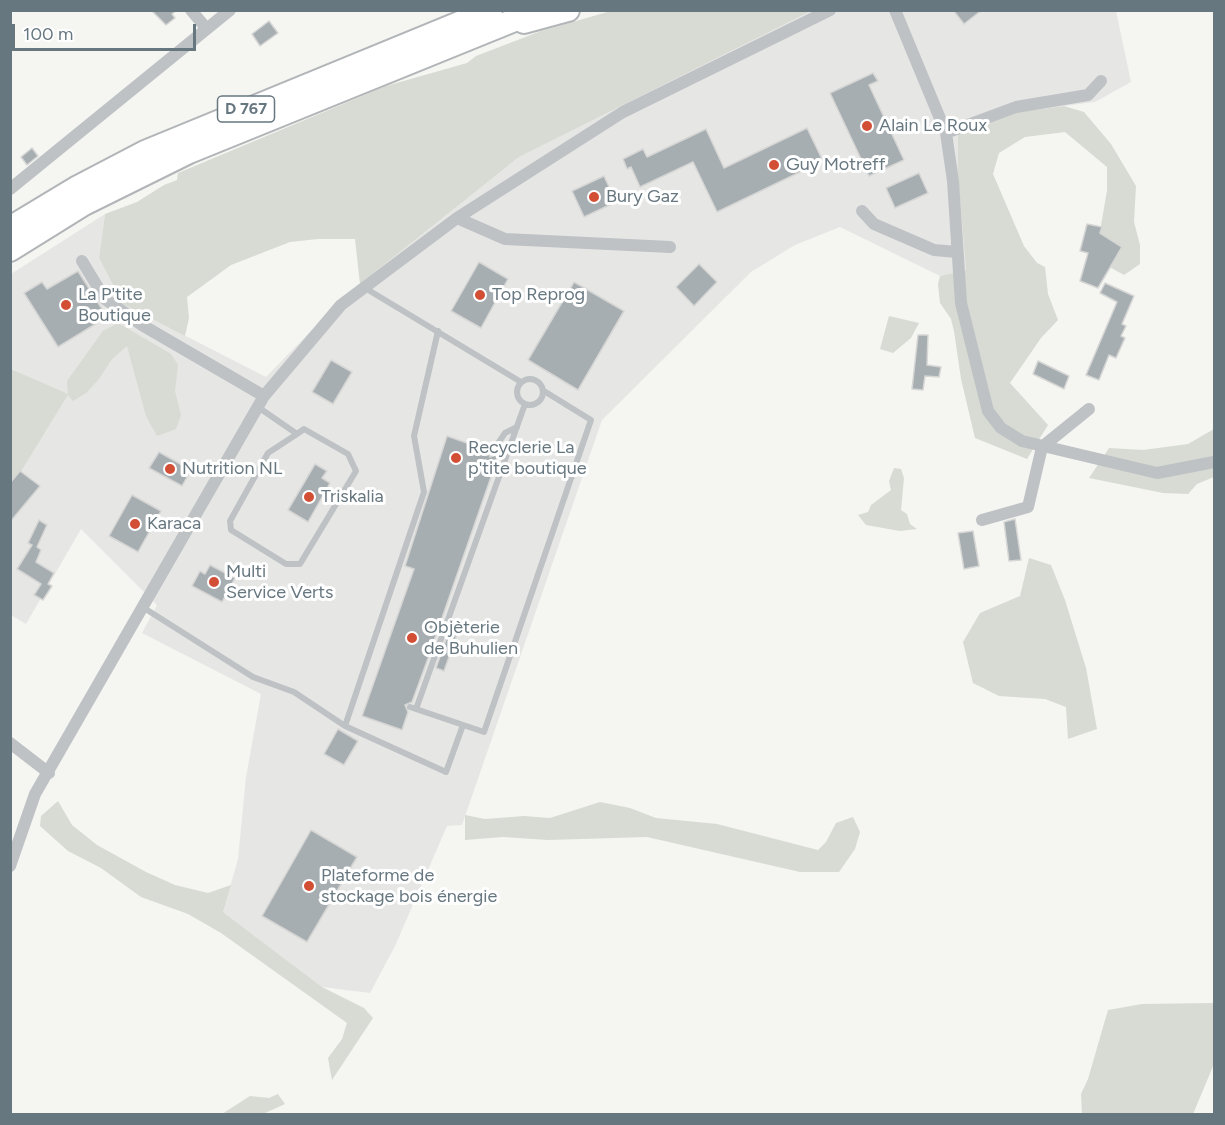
<!DOCTYPE html>
<html>
<head>
<meta charset="utf-8">
<style>
  body { margin:0 }
  #map { position:relative; width:1225px; height:1125px; overflow:hidden; background:#f5f5f2; font-family:Figtree,sans-serif }
  canvas { display:block }
  .frame { position:absolute; inset:0; border:12px solid #677780; pointer-events:none }
  .scale { position:absolute; left:12px; top:24px; width:184px; height:27px; box-sizing:border-box; border:3px solid #677780; border-top:0; padding-left:8px; font-size:18px; line-height:21px; white-space:nowrap; color:#677780; -webkit-text-stroke:4px #fff; paint-order:stroke }
</style>
</head>
<body>
<div id="map">
<canvas width="1225" height="1125"></canvas>
<div class="frame"></div>
<div class="scale">100 m</div>
</div>
<script>
const c = document.querySelector('canvas').getContext('2d');
c.lineJoin = 'round';
function paint(path, color) {
  c.fillStyle = color;
  c.fill(path, 'evenodd');
}
function toPath(rows) {
  const path = new Path2D();
  for (const r of rows) {
    if (r.length === 3) {
      path.moveTo(r[0] + r[2], r[1]);
      path.arc(r[0], r[1], r[2], 0, 2 * Math.PI);
      continue;
    }
    path.moveTo(r[0], r[1]);
    for (let i = 2; i < r.length; i += 2) path.lineTo(r[i], r[i + 1]);
  }
  return path;
}
function trace(path, color, width, dash) {
  c.strokeStyle = color;
  c.lineWidth = width;
  c.lineCap = dash ? 'butt' : 'round';
  c.setLineDash(dash || []);
  c.stroke(path);
}
function label(font, color, halo, rows, align = 'center') {
  c.font = font + ' Figtree,sans-serif';
  c.lineWidth = 6;
  c.setLineDash([]);
  c.textBaseline = 'middle';
  c.strokeStyle = halo;
  c.fillStyle = color;
  for (const [text, x, y, turn = 0] of rows) {
    c.save();
    c.translate(x, y);
    c.rotate((+turn || 0) * Math.PI / 180);
    c.textAlign = isNaN(turn) ? turn : align;
    if (halo) c.strokeText(text, 0, 0);
    c.fillText(text, 0, 0);
    c.restore();
  }
}
const built = toPath([
  [811,11,1116,11,1131,82,1095,102,1018,112,958,175,966,270,940,276,840,227,795,245,751,272,602,420,462,825,447,826,395,946,370,993,322,987,223,912,238,859,246,777,261,694,142,633,157,605,81,529,26,624,11,615,11,488,68,395,11,369,11,274,105,214,99,258,123,304,266,377,345,296,519,157]
]);
const green = toPath([
  [611,11,811,11,519,157,360,284,355,239,318,239,290,242,231,265,187,297,189,318,185,336,123,304,99,258,105,214,137,202,164,185,177,180,178,173,386,86,467,63,476,56,541,31],
  [1064,106,1084,112,1111,144,1136,186,1134,222,1140,245,1140,264,1124,275,1095,259,1107,191,1107,167,1065,132,1025,137,999,153,993,174,1024,246,1037,263,1045,267,1048,294,1058,320,1041,338,1010,383,1048,425,1027,459,975,438,961,379,954,331,951,319,940,303,938,284,940,276,966,270,958,175,958,134,1018,112],
  [889,316,919,323,911,338,893,353,880,349],
  [118,323,171,354,178,365,175,391,181,415,176,429,157,436,146,416,127,346,112,359,99,379,86,393,73,401,68,395,11,488,11,369,68,394,67,381,103,331],
  [1214,429,1214,477,1197,484,1188,494,1163,493,1089,478,1109,448,1143,450,1188,444],
  [894,468,901,469,904,478,901,510,907,514,910,524,917,529,900,531,866,525,858,515,868,512,871,505,891,490,889,481],
  [1029,558,1051,565,1065,600,1086,668,1097,729,1068,739,1066,707,1045,699,999,696,973,683,963,642,980,613,1020,596],
  [58,801,72,825,97,845,146,872,175,885,208,893,231,885,223,912,322,987,364,1008,373,1018,332,1080,328,1058,342,1039,347,1023,221,933,188,914,141,897,101,868,68,851,40,826,41,816],
  [600,802,630,808,656,818,717,824,818,850,826,842,836,823,853,817,860,832,855,849,839,872,800,872,647,837,548,840,503,837,465,840,465,815,485,819,524,816,550,818],
  [1214,1003,1214,1064,1193,1114,1082,1114,1081,1094,1088,1079,1108,1010,1142,1004],
  [278,1094,285,1104,263,1114,222,1114,250,1096,269,1098]
]);
const building = toPath([
  [151,10,177,10,172,14,175,18,166,25,151,10],
  [953,10,982,10,964,24,953,10],
  [269,21,278,33,260,46,252,34,269,21],
  [873,73,878,81,869,85,904,160,869,176,830,93,873,73],
  [807,128,823,161,717,212,693,162,640,187,631,167,627,169,623,159,643,149,647,157,706,129,724,168,807,128],
  [32,148,38,156,27,165,21,157,32,148],
  [919,173,928,193,895,208,886,188,919,173],
  [604,176,616,202,584,217,572,191,604,176],
  [1087,224,1102,227,1100,233,1122,247,1098,288,1080,281,1088,253,1080,251,1087,224],
  [479,262,508,279,481,328,451,311,479,262],
  [699,264,717,282,694,306,676,287,699,264],
  [78,271,107,317,58,347,24,293,42,282,47,289,78,271],
  [574,282,624,311,578,390,528,360,574,282],
  [1105,283,1134,296,1122,324,1126,326,1121,336,1125,338,1116,358,1109,355,1099,380,1086,375,1117,302,1100,293,1105,283],
  [918,335,928,335,927,365,941,367,939,377,925,376,923,390,912,389,918,335],
  [331,360,352,372,333,404,312,392,331,360],
  [1038,361,1069,376,1064,389,1033,374,1038,361],
  [447,436,487,450,490,457,499,454,426,664,412,702,405,705,408,712,402,730,362,716,414,569,405,566,447,436],
  [159,452,191,470,182,486,149,468,159,452],
  [315,464,327,471,322,478,330,483,308,522,288,510,315,464],
  [20,471,40,486,10,522,10,483,20,471],
  [132,495,161,511,138,552,109,536,132,495],
  [1015,519,1021,560,1009,561,1004,522,1015,519],
  [39,520,47,525,37,547,41,550,36,562,54,573,48,584,52,586,43,600,34,595,41,584,17,569,32,545,28,543,39,520],
  [973,531,979,566,964,569,958,533,973,531],
  [210,565,235,578,222,602,192,586,200,571,205,574,210,565],
  [453,620,461,623,444,671,436,668,453,620],
  [338,729,358,741,344,765,324,754,338,729],
  [311,830,357,857,307,942,262,916,311,830]
]);
const lane = toPath([
  [365,288,521,382],
  [530,392,13],
  [258,407,297,434,304,429,348,454,356,471,300,564,286,564,231,530,230,521,268,453,297,434],
  [492,452,505,433,517,427],
  [144,608,253,677,294,692,345,726,446,772,463,725],
  [410,707,484,732,591,420,544,391],
  [416,709,525,404],
  [345,726,424,492,414,436,438,331]
]);
const street = toPath([
  [191,10,206,28],
  [895,10,946,133,953,181,961,303,988,411,1001,428,1022,441,1157,473,1214,462],
  [946,133,1016,107,1088,95,1101,81],
  [10,189,230,10],
  [862,211,874,224,934,250,957,252],
  [457,218,505,239,670,247],
  [82,261,105,299,142,325,264,396],
  [982,520,1028,507,1042,447,1089,409],
  [10,743,49,773],
  [10,866,35,794,264,396,341,305,457,218,623,112,830,10]
]);
const highway = toPath([
  [524,22,568,10],
  [10,228,78,187,145,152,491,10],
  [10,250,84,204,189,152,539,10]
]);
const markers = [
  [867,126,6,"#d24e35"],
  [774,165,6,"#d24e35"],
  [594,197,6,"#d24e35"],
  [480,295,6,"#d24e35"],
  [66,305,6,"#d24e35"],
  [456,458,6,"#d24e35"],
  [170,469,6,"#d24e35"],
  [309,497,6,"#d24e35"],
  [135,524,6,"#d24e35"],
  [214,582,6,"#d24e35"],
  [412,638,6,"#d24e35"],
  [309,886,6,"#d24e35"]
];
const shields = [
  [246,109,57]
];
const shieldNames = [
  ["D 767",246,109]
];
const poiNames = [
  ["Alain Le Roux",879,126],
  ["Guy Motreff",786,165],
  ["Bury Gaz",606,197],
  ["La P'tite",78,295],
  ["Boutique",78,316],
  ["Top Reprog",492,295],
  ["Recyclerie La",468,448],
  ["p'tite boutique",468,469],
  ["Nutrition NL",182,469],
  ["Triskalia",321,497],
  ["Karaca",147,524],
  ["Multi",226,572],
  ["Service Verts",226,593],
  ["Objèterie",424,628],
  ["de Buhulien",424,649],
  ["Plateforme de",321,876],
  ["stockage bois énergie",321,897]
];
paint(built, '#e6e6e5');
paint(green, '#d7dbd3');
paint(building, '#a7aeb2');
trace(building, '#d6d6d5', 1.5);
trace(highway, '#b1b5b7', 26);
trace(lane, '#bec2c5', 6);
trace(street, '#bec2c5', 12);
trace(highway, '#fff', 22);
for (const [x, y, r, color] of markers) {
  const dot = new Path2D();
  dot.arc(x, y, r, 0, 2 * Math.PI);
  c.fillStyle = color;
  c.fill(dot);
  trace(dot, '#fff', 2);
}
for (const [x, y, w] of shields) {
  const box = new Path2D();
  box.roundRect(x - w / 2, y - 13, w, 26, 4.5);
  c.fillStyle = '#fff';
  c.fill(box);
  trace(box, '#677780', 1.5);
}
label('bold 16px', '#677780', null, shieldNames);
label('18px', '#677780', '#fff', poiNames, 'left');
</script>
</body>
</html>
